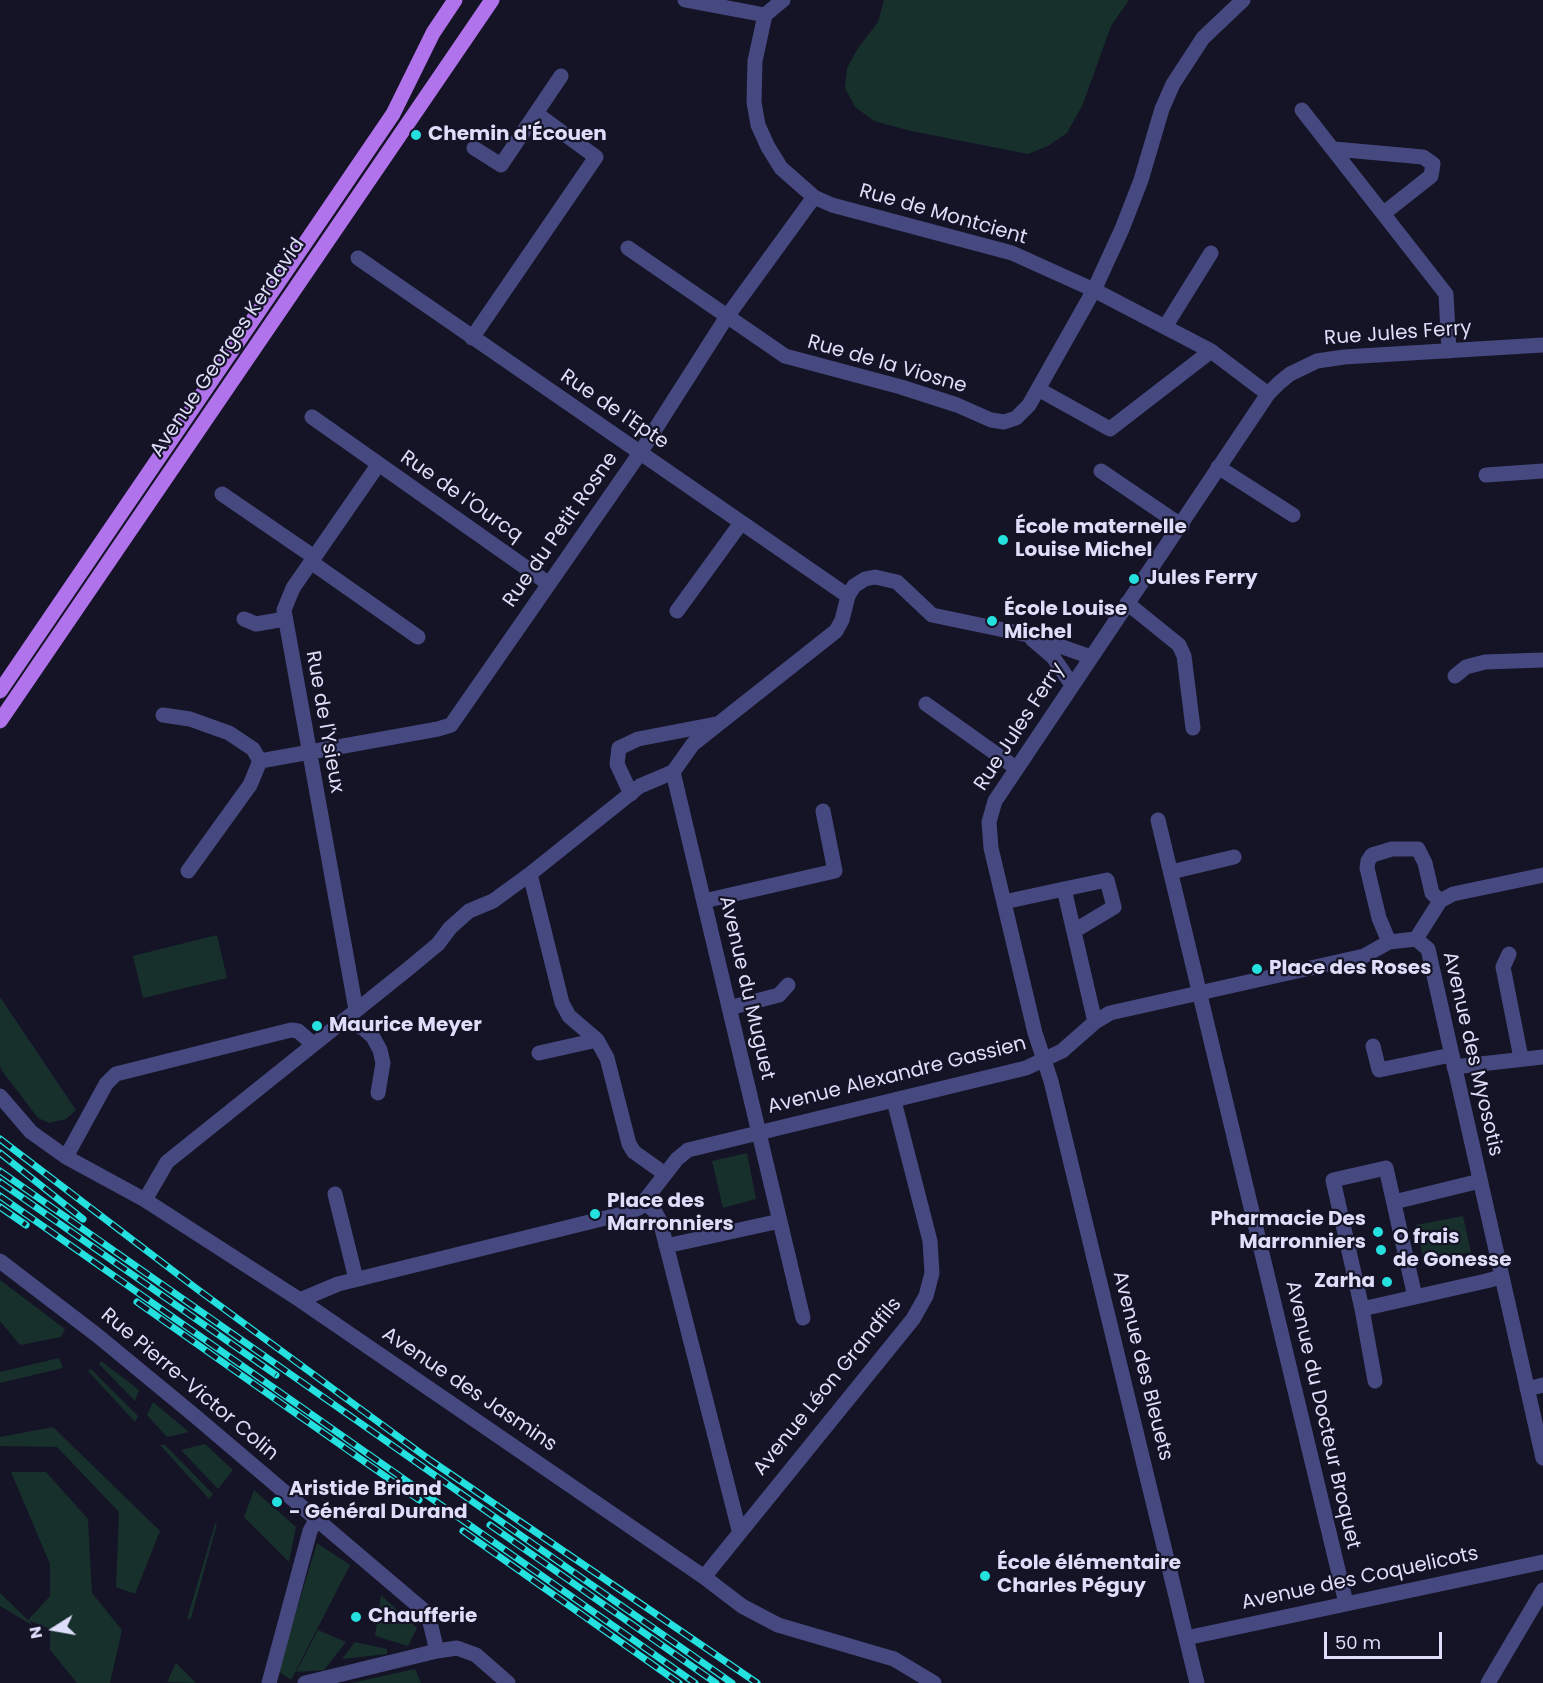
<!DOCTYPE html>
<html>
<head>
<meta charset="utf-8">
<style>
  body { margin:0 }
  #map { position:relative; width:1543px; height:1683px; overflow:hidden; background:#151326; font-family:Poppins,sans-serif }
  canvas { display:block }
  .north { position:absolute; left:24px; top:1599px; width:60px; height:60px; -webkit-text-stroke:4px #151326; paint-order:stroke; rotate:259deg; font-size:16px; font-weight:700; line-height:24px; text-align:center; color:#dedefa }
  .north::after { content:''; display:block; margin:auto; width:21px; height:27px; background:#dedefa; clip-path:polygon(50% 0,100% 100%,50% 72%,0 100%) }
  .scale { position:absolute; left:1324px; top:1632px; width:118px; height:27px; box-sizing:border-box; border:3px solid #dedefa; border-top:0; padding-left:8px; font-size:18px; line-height:21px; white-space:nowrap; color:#dedefa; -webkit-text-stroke:4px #151326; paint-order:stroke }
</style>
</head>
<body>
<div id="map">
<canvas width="1543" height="1683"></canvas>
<div class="north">N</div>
<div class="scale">50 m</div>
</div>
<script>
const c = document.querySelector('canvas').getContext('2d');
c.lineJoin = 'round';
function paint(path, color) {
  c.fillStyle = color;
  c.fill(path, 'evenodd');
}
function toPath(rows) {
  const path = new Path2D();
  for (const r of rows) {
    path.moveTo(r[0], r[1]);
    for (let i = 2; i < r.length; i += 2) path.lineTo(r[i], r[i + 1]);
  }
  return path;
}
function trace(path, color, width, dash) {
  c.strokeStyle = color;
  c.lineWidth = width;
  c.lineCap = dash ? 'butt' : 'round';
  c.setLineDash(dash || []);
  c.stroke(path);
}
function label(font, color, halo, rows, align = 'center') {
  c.font = font + ' Poppins,sans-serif';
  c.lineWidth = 4.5;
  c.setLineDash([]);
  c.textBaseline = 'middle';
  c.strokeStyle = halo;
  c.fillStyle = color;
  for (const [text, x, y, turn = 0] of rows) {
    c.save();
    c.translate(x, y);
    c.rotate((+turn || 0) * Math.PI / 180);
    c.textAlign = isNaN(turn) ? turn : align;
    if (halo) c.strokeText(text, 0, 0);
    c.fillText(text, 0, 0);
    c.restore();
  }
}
const green = toPath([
  [884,0,1129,0,1111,26,1083,104,1067,133,1048,146,1028,154,911,131,874,121,855,107,845,88,847,68,858,48,878,22],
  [217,935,227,978,143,998,133,956],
  [0,997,76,1110,66,1119,49,1123,38,1118,2,1071,0,1066],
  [747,1153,756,1199,723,1208,712,1161],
  [1463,1216,1471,1252,1424,1262,1416,1225],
  [0,1280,65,1329,61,1337,20,1345,0,1321],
  [59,1358,63,1368,0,1383,0,1372],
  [101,1361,139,1390,135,1401,99,1364],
  [91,1369,138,1416,135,1422,88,1371],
  [153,1402,189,1432,167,1437,147,1415],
  [53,1427,160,1531,135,1594,116,1587,119,1512,57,1447,0,1446,0,1437],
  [205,1444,233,1470,218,1489,181,1450],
  [160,1445,165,1445,213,1494,209,1499],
  [11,1472,46,1472,88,1519,92,1593,122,1630,110,1683,77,1683,50,1650,50,1629,30,1621,32,1625,0,1606,0,1593,28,1620,50,1596,50,1564],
  [254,1490,296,1527,289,1562,244,1517],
  [215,1524,217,1524,191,1618,187,1619],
  [317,1543,350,1565,291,1680,278,1671],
  [381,1595,417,1628,408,1646,375,1636],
  [318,1630,346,1642,324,1670,296,1672],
  [355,1642,387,1649,387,1654,342,1659],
  [176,1663,196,1683,167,1682],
  [415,1669,421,1683,350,1683,351,1683]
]);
const minor = toPath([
  [685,0,765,15],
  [783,0,765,15,755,61,754,102,758,125,768,147,781,168,814,197,832,205,1012,253,1094,290,1211,351,1268,394],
  [1302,110,1446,294,1449,351],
  [474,148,501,165,561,76],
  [1334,149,1423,157,1433,164,1431,176,1384,213],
  [628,248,785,356,901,387,957,405,991,420,1004,422,1016,418,1029,405,1094,290,1122,229,1141,180,1162,109,1173,84,1203,38,1243,0],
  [358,258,848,596],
  [1165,327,1211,253],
  [472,338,596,157,537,114],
  [1038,389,1110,429,1211,351],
  [312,417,549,584],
  [1218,467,1293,515],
  [1101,471,1182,526],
  [1486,475,1543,471],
  [222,494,314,557],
  [311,562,418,637],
  [1127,603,1179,645,1184,656,1193,728],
  [677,611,741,523],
  [244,619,256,624,285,619],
  [1032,639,1053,657,1072,685],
  [1455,676,1466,667,1485,662,1543,660],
  [926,704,1016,768],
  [163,715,190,719,229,733,253,749,260,761],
  [260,761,438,729,451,725,640,453,726,318,814,197],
  [673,772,803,1318],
  [631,794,617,764,619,748,638,739,716,724],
  [1158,820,1346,1603],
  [188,871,250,785,260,761],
  [1171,872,1234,857],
  [530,874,562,1003,569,1016,597,1040,607,1058,629,1144,634,1152,665,1174],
  [1064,889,1107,880,1114,907,1074,931],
  [704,901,835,871,823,811],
  [1004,902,1064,889,1095,1022],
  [1416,939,1428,949,1543,1458],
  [1416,939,1440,901,1453,894,1543,875],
  [1389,942,1379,918,1367,868,1368,861,1372,855,1392,849,1418,849,1425,863,1432,893,1440,901],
  [1509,954,1503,967,1521,1058],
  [729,1008,779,995,788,985],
  [356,1010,284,610,293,588,378,465],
  [344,1020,363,1028,373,1037,380,1050,383,1063,378,1093],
  [1373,1046,1379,1070,1451,1055],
  [539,1053,597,1040],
  [1454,1067,1543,1057],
  [0,1096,31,1132,66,1157,145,1200,300,1300,704,1577,742,1606,778,1625,894,1659,934,1683],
  [66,1157,106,1084,116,1074,291,1030,298,1031,313,1044],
  [335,1194,356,1279],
  [145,1200,167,1162,408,969,438,944,450,928,469,911,493,901,530,874,640,786,673,772,693,744,836,631,842,620,848,596,854,586,865,579,875,577,897,582,932,615,1028,635,1091,657],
  [1394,1202,1480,1181],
  [644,1203,654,1210,660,1221,739,1530],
  [666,1246,780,1221],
  [0,1261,98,1336,195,1416,428,1614,437,1651],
  [1415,1297,1386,1168,1333,1180,1362,1309,1486,1281,1501,1277],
  [300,1300,338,1284,630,1212,639,1208,677,1159,688,1150,1026,1068,1062,1051,1095,1022,1110,1013,1364,956,1389,942,1416,939],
  [1362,1309,1375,1381],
  [1527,1389,1543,1385],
  [704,1577,913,1319,926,1296,932,1273,930,1241,894,1101],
  [1186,1638,1543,1562],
  [269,1683,310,1531,317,1518],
  [305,1683,437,1651,457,1648,476,1655,508,1683],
  [1197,1683,1051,1081,1035,1033,991,848,989,822,995,801,1268,394,1279,383,1290,374,1317,361,1344,357,1543,345],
  [1488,1683,1543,1590]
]);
const major = toPath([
  [0,691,393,114,433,33,455,0],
  [0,721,492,0]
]);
const rail = toPath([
  [0,1139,197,1289,430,1460,757,1683],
  [0,1153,83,1219],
  [0,1171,732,1683],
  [0,1182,276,1375],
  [0,1196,695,1683],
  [0,1207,26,1225],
  [137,1302,419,1500],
  [490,1525,716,1683],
  [463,1531,679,1683]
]);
const markers = [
  [416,135,6,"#24e0de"],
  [1003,540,6,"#24e0de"],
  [1134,579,6,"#24e0de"],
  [992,621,6,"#24e0de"],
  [1257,969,6,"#24e0de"],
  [317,1026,6,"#24e0de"],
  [595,1214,6,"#24e0de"],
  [1378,1232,6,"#24e0de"],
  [1381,1250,6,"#24e0de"],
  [1387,1282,6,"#24e0de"],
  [277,1502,6,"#24e0de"],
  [985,1576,6,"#24e0de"],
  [356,1617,6,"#24e0de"]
];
const poiNames = [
  ["Chemin d'Écouen",428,135],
  ["École maternelle",1015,528],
  ["Louise Michel",1015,551],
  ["Jules Ferry",1146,579],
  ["École Louise",1004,610],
  ["Michel",1004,633],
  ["Place des Roses",1269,969],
  ["Maurice Meyer",329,1026],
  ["Place des",607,1202],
  ["Marronniers",607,1225],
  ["Pharmacie Des",1366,1220,"right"],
  ["Marronniers",1366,1243,"right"],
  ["O frais",1393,1238],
  ["de Gonesse",1393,1261],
  ["Zarha",1375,1282,"right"],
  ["Aristide Briand",289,1490],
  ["- Général Durand",289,1513],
  ["École élémentaire",997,1564],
  ["Charles Péguy",997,1587],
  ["Chaufferie",368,1617]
];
const streetNames = [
  ["Rue de Montcient",943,215,16],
  ["Rue Jules Ferry",1398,334,-4],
  ["Avenue Georges Kerdavid",228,348,-56],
  ["Rue de la Viosne",887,365,16],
  ["Rue de l'Epte",614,410,34],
  ["Rue de l'Ourcq",461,497,35],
  ["Rue du Petit Rosne",561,530,-55],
  ["Rue de l'Ysieux",324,722,80],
  ["Rue Jules Ferry",1020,727,-57],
  ["Avenue du Muguet",746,988,77],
  ["Avenue des Myosotis",1472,1054,77],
  ["Avenue Alexandre Gassien",897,1076,-14],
  ["Avenue des Bleuets",1142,1366,76],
  ["Rue Pierre-Victor Colin",189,1385,40],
  ["Avenue Léon Grandfils",828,1387,-51],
  ["Avenue des Jasmins",469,1390,34],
  ["Avenue du Docteur Broquet",1322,1415,77],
  ["Avenue des Coquelicots",1360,1579,-12]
];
paint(green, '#17302c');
trace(minor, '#45497f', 15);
trace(major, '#b173eb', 15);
trace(rail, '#24e0de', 7);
trace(rail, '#151326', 4.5, [14]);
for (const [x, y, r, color] of markers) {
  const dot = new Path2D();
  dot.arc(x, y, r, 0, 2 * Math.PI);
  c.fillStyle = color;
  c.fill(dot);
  trace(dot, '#151326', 2);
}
label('bold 20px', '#dedefa', '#151326', poiNames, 'left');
label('20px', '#dedefa', '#151326', streetNames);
</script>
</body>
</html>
